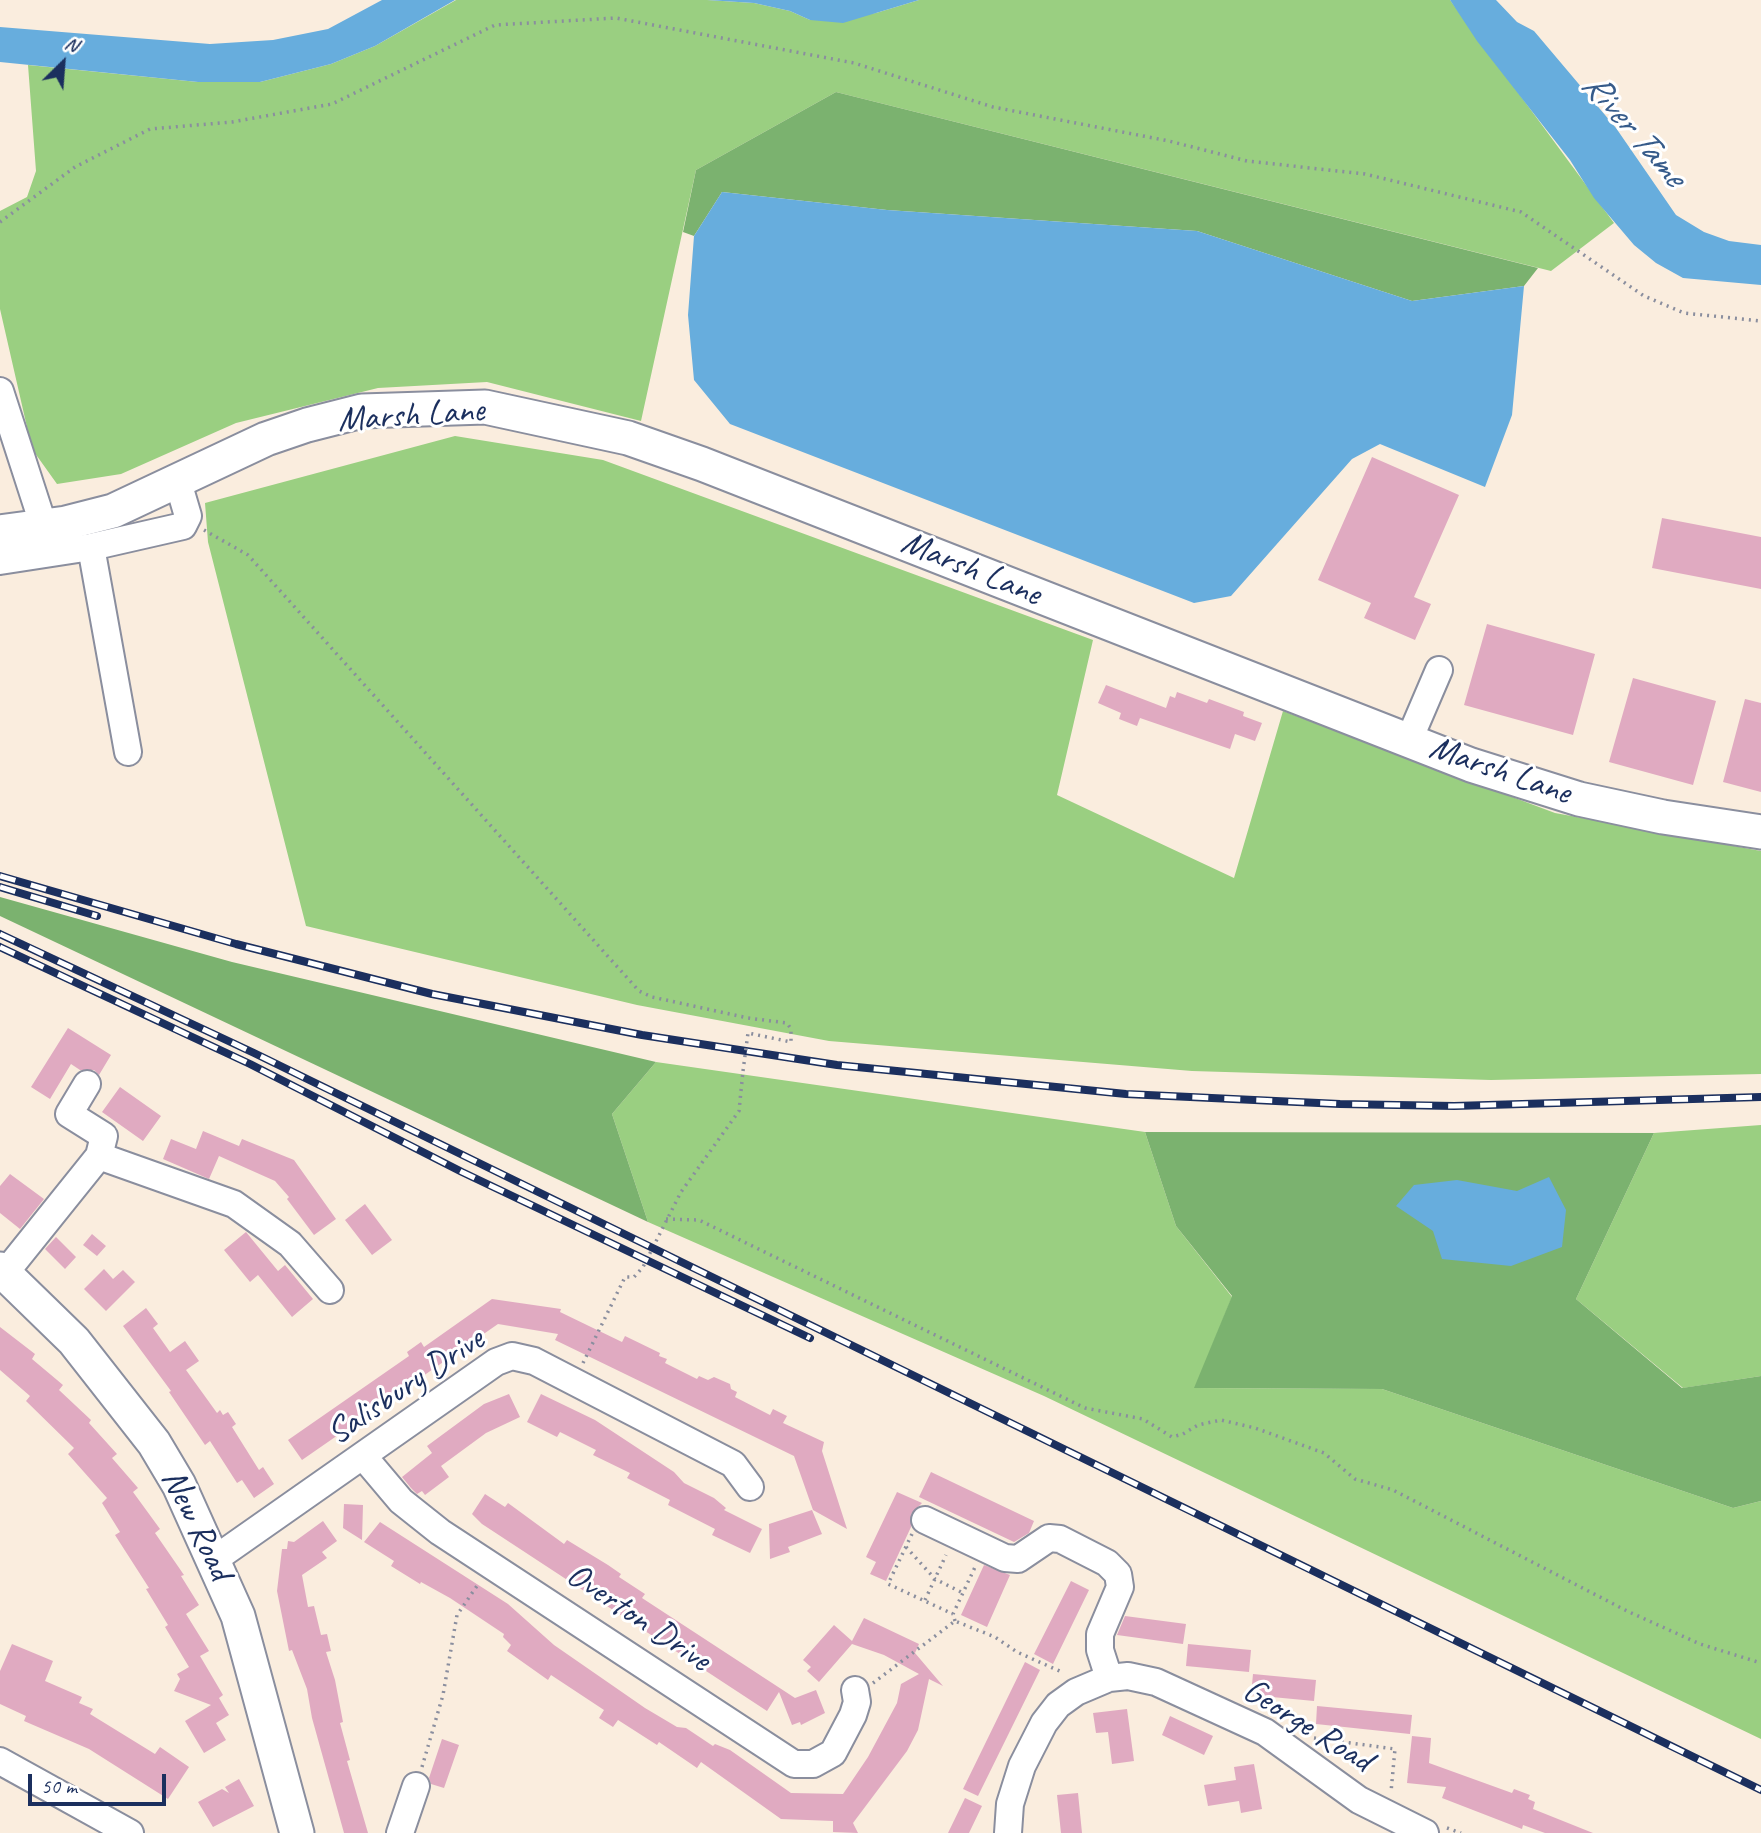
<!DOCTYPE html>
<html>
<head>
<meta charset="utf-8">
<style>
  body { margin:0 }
  #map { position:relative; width:1761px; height:1833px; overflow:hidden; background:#faedde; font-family:Caveat,sans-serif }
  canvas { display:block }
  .north { position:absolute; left:28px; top:28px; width:70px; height:70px; -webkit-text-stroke:5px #fff; paint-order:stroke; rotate:25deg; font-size:19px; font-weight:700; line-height:28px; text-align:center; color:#1b2f5e }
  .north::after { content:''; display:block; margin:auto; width:24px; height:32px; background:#1b2f5e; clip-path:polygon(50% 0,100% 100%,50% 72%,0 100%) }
  .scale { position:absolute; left:28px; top:1774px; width:138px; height:32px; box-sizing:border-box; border:4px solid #1b2f5e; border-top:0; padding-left:9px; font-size:21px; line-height:24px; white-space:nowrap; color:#1b2f5e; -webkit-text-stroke:5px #fff; paint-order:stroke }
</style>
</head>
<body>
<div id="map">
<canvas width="1761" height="1833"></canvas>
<div class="north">N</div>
<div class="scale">50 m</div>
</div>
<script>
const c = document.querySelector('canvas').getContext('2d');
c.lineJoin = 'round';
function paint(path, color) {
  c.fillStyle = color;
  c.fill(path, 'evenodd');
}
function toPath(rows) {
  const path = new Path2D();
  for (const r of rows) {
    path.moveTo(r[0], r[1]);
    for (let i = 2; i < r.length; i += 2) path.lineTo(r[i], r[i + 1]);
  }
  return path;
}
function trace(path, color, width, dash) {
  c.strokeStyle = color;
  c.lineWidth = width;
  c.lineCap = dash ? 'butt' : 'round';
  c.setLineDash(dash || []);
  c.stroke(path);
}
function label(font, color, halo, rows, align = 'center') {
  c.font = font + ' Caveat,sans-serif';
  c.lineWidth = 6;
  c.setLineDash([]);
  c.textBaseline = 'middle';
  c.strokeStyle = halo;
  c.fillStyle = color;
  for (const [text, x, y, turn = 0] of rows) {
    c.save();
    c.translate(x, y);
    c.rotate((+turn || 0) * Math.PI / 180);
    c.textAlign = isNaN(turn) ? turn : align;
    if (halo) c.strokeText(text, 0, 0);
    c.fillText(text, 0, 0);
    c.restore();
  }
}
const green = toPath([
  [456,0,707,0,754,3,790,11,810,20,876,13,919,0,1450,0,1614,223,1551,271,836,92,696,170,641,421,487,382,378,388,236,423,121,474,57,484,32,449,0,309,0,211,27,197,36,171,28,65,198,82,260,82,331,64,375,46],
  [455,436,603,460,1093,640,1057,795,1234,878,1283,711,1555,813,1761,851,1761,1074,1491,1080,1192,1071,829,1041,637,1005,306,926,208,542,205,503],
  [656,1062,1145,1132,1176,1226,1232,1297,1195,1388,1382,1389,1733,1508,1761,1501,1761,1739,1044,1396,648,1222,612,1114],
  [1761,1125,1761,1376,1683,1388,1576,1299,1654,1133]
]);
const forest = toPath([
  [836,92,1538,268,1524,286,1412,301,1197,231,887,210,722,192,694,236,683,232,696,170],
  [0,897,232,962,656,1062,612,1114,648,1222,0,916],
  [1145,1132,1654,1133,1576,1299,1682,1388,1761,1376,1761,1501,1733,1508,1382,1389,1194,1388,1232,1296,1176,1226]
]);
const water = toPath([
  [382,0,455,0,375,46,331,64,260,82,198,82,0,62,0,27,210,44,273,40,328,29],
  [707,0,919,0,843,23,810,20,790,11,754,3],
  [1450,0,1496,0,1517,22,1534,31,1616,128,1676,215,1704,232,1729,241,1761,245,1761,285,1683,278,1656,263,1634,245,1594,198,1570,160,1477,41],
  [722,192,887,210,1197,231,1412,301,1524,286,1512,415,1485,487,1380,444,1352,459,1231,596,1194,603,730,424,694,380,688,315,694,236],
  [1549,1177,1566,1210,1562,1247,1511,1266,1442,1259,1433,1231,1396,1206,1414,1185,1457,1180,1517,1191]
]);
const building = toPath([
  [1372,457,1459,495,1414,597,1431,604,1415,640,1364,618,1371,603,1318,580],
  [1662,518,1761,537,1761,589,1652,568],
  [1487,624,1595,654,1573,735,1464,705],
  [1633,678,1716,701,1693,785,1609,762],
  [1106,685,1166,708,1170,696,1175,698,1177,692,1207,703,1209,699,1244,712,1243,716,1262,723,1255,741,1235,734,1230,749,1140,718,1137,726,1119,719,1121,713,1098,703],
  [1745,699,1761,703,1761,792,1723,782],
  [68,1028,111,1055,99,1075,94,1070,80,1070,71,1064,50,1099,31,1087],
  [120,1087,161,1116,143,1141,102,1112],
  [203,1131,239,1146,242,1139,294,1160,336,1219,314,1235,287,1199,289,1197,275,1181,219,1156,209,1179,163,1159,171,1139,196,1149],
  [10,1174,44,1199,20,1229,0,1213,0,1186],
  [365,1204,392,1240,372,1255,345,1220],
  [246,1232,278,1271,285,1265,313,1299,292,1317,258,1275,250,1282,224,1250],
  [92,1234,106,1246,97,1256,83,1245],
  [56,1237,76,1257,65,1269,45,1249],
  [104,1269,113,1279,123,1270,135,1282,106,1311,84,1289],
  [492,1299,561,1309,560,1312,622,1342,625,1336,660,1353,659,1356,667,1359,665,1363,697,1379,699,1376,708,1380,714,1377,730,1384,731,1389,737,1392,735,1397,770,1415,773,1409,787,1416,783,1423,824,1442,822,1451,847,1529,813,1510,794,1456,555,1340,558,1334,498,1324,302,1460,288,1440,409,1356,407,1352,421,1342,424,1347],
  [146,1308,158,1324,153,1328,170,1352,185,1341,199,1361,186,1370,217,1413,220,1410,223,1415,228,1412,236,1424,232,1427,259,1470,263,1467,274,1484,254,1498,242,1480,237,1483,210,1441,205,1445,169,1392,171,1391,123,1326],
  [0,1327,35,1354,32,1359,63,1385,59,1390,91,1420,89,1423,117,1454,112,1458,138,1488,133,1492,160,1529,155,1533,184,1575,181,1576,199,1605,186,1614,209,1651,200,1656,223,1695,219,1698,229,1715,216,1723,226,1740,204,1753,185,1721,211,1705,174,1691,180,1679,177,1674,189,1667,165,1627,168,1625,146,1589,149,1588,115,1535,120,1532,102,1503,107,1498,68,1454,74,1448,26,1401,30,1396,0,1370],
  [509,1394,520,1417,486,1433,441,1466,449,1477,425,1495,422,1491,417,1494,411,1488,402,1477,432,1453,427,1446,484,1404],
  [541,1394,595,1420,674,1472,684,1483,714,1498,726,1508,724,1510,762,1529,750,1553,712,1535,715,1529,668,1505,670,1500,627,1478,630,1473,593,1455,596,1450,560,1432,557,1437,527,1422],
  [931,1472,1034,1521,1029,1533,1014,1542,919,1497],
  [897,1492,922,1503,911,1514,911,1527,886,1581,870,1574,876,1562,866,1557],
  [485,1494,505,1507,508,1503,564,1544,567,1540,608,1565,621,1574,619,1577,645,1594,642,1598,795,1698,816,1690,825,1713,801,1725,800,1722,792,1725,779,1692,767,1711,482,1524,472,1514],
  [344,1504,363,1505,362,1540,343,1528],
  [812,1510,822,1534,788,1547,790,1552,770,1559,769,1524],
  [323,1521,337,1541,322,1552,327,1558,302,1575,308,1607,314,1606,321,1635,327,1634,331,1651,326,1652,335,1680,343,1722,340,1723,350,1760,347,1761,368,1833,344,1833,312,1718,307,1689,292,1650,289,1651,277,1591,282,1549,287,1549,288,1541,294,1542],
  [380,1522,508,1604,554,1645,645,1708,677,1727,686,1728,713,1746,715,1744,730,1750,791,1793,843,1794,868,1757,897,1703,901,1684,919,1674,884,1655,852,1644,819,1682,807,1671,811,1667,803,1660,834,1625,852,1641,864,1618,919,1644,915,1653,943,1686,929,1679,918,1730,907,1751,853,1823,858,1833,833,1832,833,1821,781,1819,701,1762,697,1768,659,1742,657,1745,618,1720,613,1727,599,1718,604,1710,551,1675,548,1680,507,1651,511,1645,503,1637,504,1634,450,1598,421,1582,420,1584,391,1566,394,1561,364,1542],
  [984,1565,1010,1575,987,1627,961,1615],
  [1071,1581,1089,1590,1053,1664,1034,1654],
  [1125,1616,1186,1624,1183,1644,1117,1635],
  [12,1644,53,1661,45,1681,82,1697,79,1703,93,1709,90,1714,155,1754,160,1747,189,1767,168,1799,89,1749,24,1721,26,1716,0,1704,0,1671],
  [1188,1644,1251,1650,1249,1672,1186,1666],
  [1025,1662,1040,1670,978,1796,963,1789],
  [1253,1674,1316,1680,1314,1701,1251,1695],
  [1317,1706,1412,1715,1410,1734,1316,1724],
  [1127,1709,1134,1761,1112,1764,1108,1732,1096,1733,1093,1713],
  [1170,1716,1213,1736,1204,1755,1162,1735],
  [1412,1736,1431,1738,1429,1763,1512,1793,1514,1789,1530,1795,1528,1799,1535,1802,1533,1809,1593,1833,1545,1833,1523,1825,1522,1829,1442,1798,1446,1787,1407,1783],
  [442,1739,459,1745,444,1788,431,1784,429,1778],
  [1254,1764,1262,1809,1241,1813,1239,1801,1208,1806,1204,1785,1236,1780,1234,1767],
  [239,1779,254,1806,213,1827,198,1802,222,1789,229,1793,225,1787],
  [1078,1793,1082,1833,1061,1833,1057,1795],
  [965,1798,982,1806,969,1833,948,1833]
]);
const path = toPath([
  [0,222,75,167,150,129,232,122,332,104,495,25,616,18,854,63,993,107,1169,141,1247,161,1365,174,1521,212,1644,296,1684,313,1761,321],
  [204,530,248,555,639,991,652,997,748,1018,787,1023,791,1029,791,1042,748,1033],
  [666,1219,699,1220,1085,1408,1143,1419,1172,1437,1183,1434,1198,1425,1221,1420,1255,1428,1324,1453,1355,1479,1393,1490,1627,1611,1700,1644,1761,1663],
  [583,1363,625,1277,634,1277,643,1267,681,1192,739,1111,743,1071],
  [912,1534,888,1584,953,1614],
  [906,1547,935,1579,963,1593],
  [925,1600,946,1555],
  [955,1621,953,1614,976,1565],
  [873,1683,955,1621,995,1637,1017,1652,1064,1673],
  [1314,1738,1395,1749,1391,1792],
  [422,1767,443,1695,457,1615,479,1583],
  [1447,1828,1461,1833]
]);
const minor = toPath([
  [0,391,44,527],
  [91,547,128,752],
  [0,561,91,547,183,526,188,516,178,482],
  [1409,740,1439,670],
  [87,1084,69,1114,104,1136,99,1156],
  [5,1273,99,1156,234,1204,290,1244,330,1290],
  [363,1456,401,1501,440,1532,794,1764,813,1764,833,1753,853,1715,857,1702,855,1690],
  [925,1520,1005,1558,1018,1559,1049,1538,1060,1539,1107,1563,1118,1574,1120,1587,1100,1634,1100,1650,1109,1678],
  [215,1559,496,1362,512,1356,534,1361,733,1464,750,1487],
  [0,1761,130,1833],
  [400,1833,416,1786],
  [1008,1833,1010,1804,1022,1766,1044,1723,1058,1705,1076,1692,1109,1678,1128,1676,1156,1682,1265,1732,1359,1800,1425,1833]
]);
const major = toPath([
  [0,532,66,523,113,511,266,439,307,425,362,411,485,407,628,438,702,464,1471,765,1579,799,1663,817,1761,832],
  [0,1269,74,1341,154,1443,179,1485,238,1616,297,1833]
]);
const rail = toPath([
  [0,876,236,944,432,994,642,1035,837,1065,1126,1094,1340,1104,1454,1106,1761,1097],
  [0,887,97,916],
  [0,934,254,1053,1761,1790],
  [0,947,250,1064,462,1172,810,1338]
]);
const pathBridge = toPath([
  [743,1071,748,1033]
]);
const streetNames = [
  ["Marsh Lane",411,416,-4],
  ["Marsh Lane",971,569,22],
  ["Marsh Lane",1500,771,19],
  ["Salisbury Drive",406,1387,-34],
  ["New Road",196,1525,64],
  ["Overton Drive",638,1618,34],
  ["George Road",1307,1726,32]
];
const waterNames = [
  ["River Tame",1633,130,49]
];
paint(green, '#9acf81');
paint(forest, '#7bb26f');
paint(water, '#67addd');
paint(building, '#e0aac1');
trace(minor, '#8a8e9e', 30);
trace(major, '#8a8e9e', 37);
trace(path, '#8a8e9e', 3.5, [2, 5]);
trace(minor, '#fff', 26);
trace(major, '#fff', 33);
trace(rail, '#1b2f5e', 8);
trace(rail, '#fff', 5, [16]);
trace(pathBridge, '#8a8e9e', 3.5, [2, 5]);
label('35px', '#1b2f5e', '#fff', streetNames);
label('italic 37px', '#365b8a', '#fff', waterNames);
</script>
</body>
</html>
